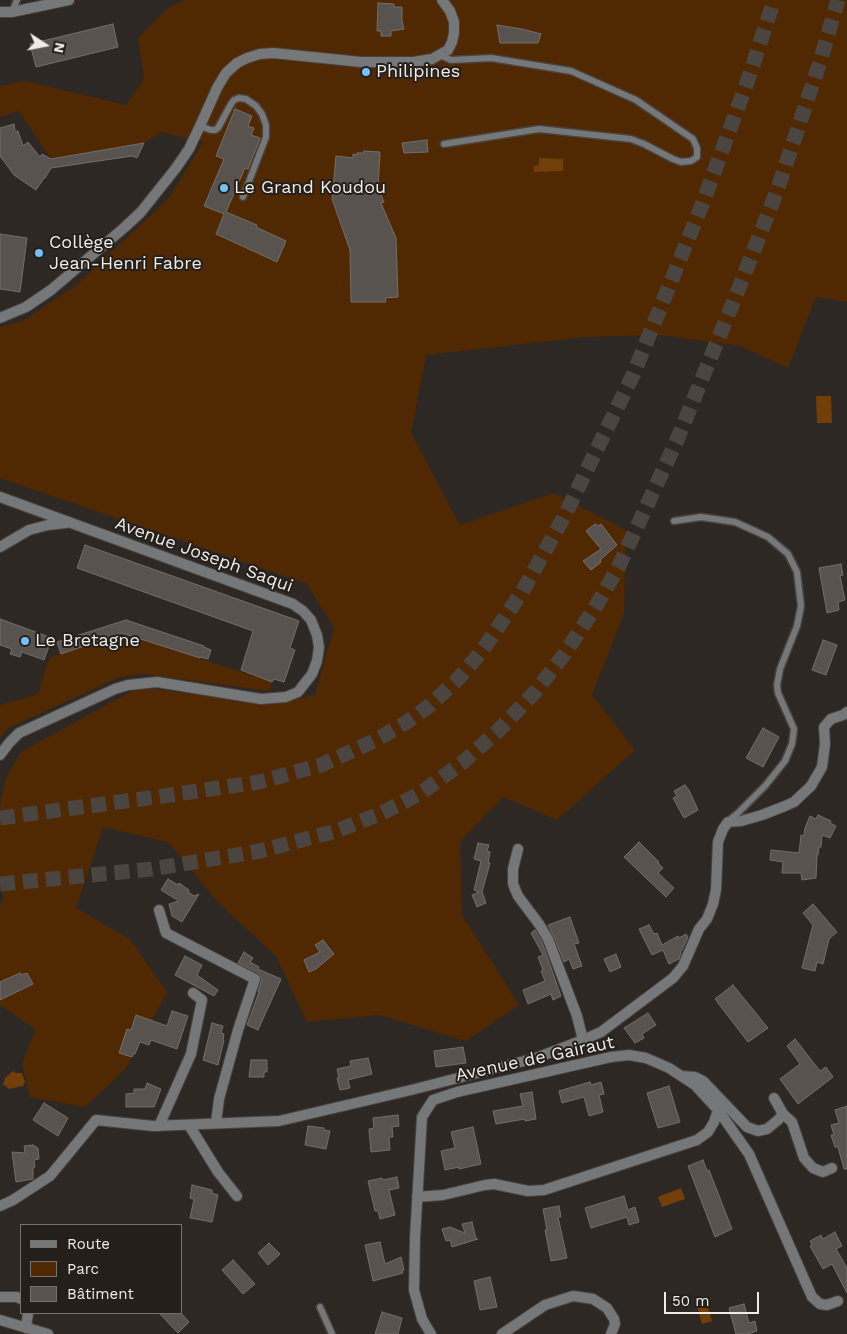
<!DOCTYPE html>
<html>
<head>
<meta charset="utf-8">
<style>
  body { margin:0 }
  #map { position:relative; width:847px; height:1334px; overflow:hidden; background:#2e2825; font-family:"Work Sans",sans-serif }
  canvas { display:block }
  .legend { position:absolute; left:20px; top:1224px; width:162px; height:90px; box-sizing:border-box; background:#241f1b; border:1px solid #75716d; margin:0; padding:6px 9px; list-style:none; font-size:15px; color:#efebe9 }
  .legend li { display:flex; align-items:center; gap:10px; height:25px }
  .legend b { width:25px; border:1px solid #75716d }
  .north { position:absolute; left:20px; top:20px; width:50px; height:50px; -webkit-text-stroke:4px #241f1b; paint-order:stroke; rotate:101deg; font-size:14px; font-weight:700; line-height:20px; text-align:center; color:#efebe9 }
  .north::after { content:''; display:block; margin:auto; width:18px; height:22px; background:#efebe9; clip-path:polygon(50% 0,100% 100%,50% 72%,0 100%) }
  .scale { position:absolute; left:664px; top:1292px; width:95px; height:22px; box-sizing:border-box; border:2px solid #efebe9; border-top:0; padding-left:6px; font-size:15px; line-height:18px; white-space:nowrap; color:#efebe9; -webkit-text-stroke:4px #241f1b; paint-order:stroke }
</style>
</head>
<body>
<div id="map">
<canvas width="847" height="1334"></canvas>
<ul class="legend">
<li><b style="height:6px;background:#757779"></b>Route</li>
<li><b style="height:14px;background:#502801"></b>Parc</li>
<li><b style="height:14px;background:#59534f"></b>Bâtiment</li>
</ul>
<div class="north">N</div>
<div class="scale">50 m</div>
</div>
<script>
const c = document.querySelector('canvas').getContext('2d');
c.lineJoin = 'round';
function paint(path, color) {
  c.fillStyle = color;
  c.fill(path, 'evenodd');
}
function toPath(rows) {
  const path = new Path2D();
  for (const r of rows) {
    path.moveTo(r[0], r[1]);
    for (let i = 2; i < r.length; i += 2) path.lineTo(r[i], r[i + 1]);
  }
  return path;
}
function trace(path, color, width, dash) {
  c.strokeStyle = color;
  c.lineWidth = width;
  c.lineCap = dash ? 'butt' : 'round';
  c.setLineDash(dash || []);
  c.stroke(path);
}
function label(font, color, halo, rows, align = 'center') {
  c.font = font + ' "Work Sans",sans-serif';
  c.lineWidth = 4;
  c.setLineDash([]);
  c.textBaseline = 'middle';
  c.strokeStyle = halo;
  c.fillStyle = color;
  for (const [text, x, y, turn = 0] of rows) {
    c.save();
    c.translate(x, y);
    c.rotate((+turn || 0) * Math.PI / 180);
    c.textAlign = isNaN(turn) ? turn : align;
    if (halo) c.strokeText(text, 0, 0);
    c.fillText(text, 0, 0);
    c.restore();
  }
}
const green = toPath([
  [186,0,847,0,847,302,816,297,788,368,740,346,660,335,586,337,426,355,411,433,460,525,554,493,626,530,624,613,592,695,635,750,557,820,503,797,460,842,462,915,519,1005,466,1041,379,1015,307,1022,276,956,218,902,168,842,103,827,76,908,130,939,167,992,126,1068,85,1107,30,1097,22,1065,35,1029,0,1005,0,906,4,898,0,886,0,805,6,778,21,752,139,687,271,704,315,695,334,628,307,584,0,478,0,327,22,321,75,286,169,198,203,142,161,132,144,143,51,159,19,111,0,117,0,86,25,81,126,105,144,79,138,38,169,7],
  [120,633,123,633,272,682,269,691,144,674,120,677,8,728,0,738,0,705,38,694,49,658]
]);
const water = toPath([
  [539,158,563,159,563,171,534,172,534,166,539,165],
  [816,396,831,396,832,423,817,423],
  [13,1071,15,1073,22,1073,25,1082,23,1086,9,1089,5,1085,3,1085,5,1078],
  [681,1188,685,1199,662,1207,658,1197],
  [705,1296,712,1321,702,1324,695,1298]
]);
const building = toPath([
  [378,3,394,4,394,7,402,7,402,21,404,29,391,31,391,36,381,36,381,31,377,31,378,3],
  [113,24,118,47,36,67,30,44,113,24],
  [497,25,522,29,541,34,538,43,500,43,497,25],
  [235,109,252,116,248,126,254,128,251,135,260,138,260,139,248,169,245,168,226,212,257,225,256,227,286,241,277,262,216,234,224,214,204,206,224,159,216,156,235,109],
  [14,124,15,131,18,131,23,146,28,142,40,157,42,154,51,159,144,143,137,158,132,156,51,168,45,178,44,178,36,190,14,175,0,156,0,128,14,124],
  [427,140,428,152,404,153,402,143,427,140],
  [364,151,380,152,378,188,384,202,381,203,396,238,398,297,385,298,386,302,351,302,350,250,332,199,336,156,353,158,353,154,356,155,357,153,364,153,364,151],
  [0,234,27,238,20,292,0,289,0,234],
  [595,524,598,526,601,524,617,545,600,560,601,562,591,570,583,561,601,549,586,531,595,524],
  [85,545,299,621,290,648,295,650,284,682,274,679,272,682,241,670,253,631,77,568,85,545],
  [841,564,843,575,840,576,845,600,838,602,839,610,827,613,819,568,841,564],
  [0,619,52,638,44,660,22,652,20,657,10,654,12,649,0,645,0,619],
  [126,620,204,646,204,647,211,650,208,659,201,657,200,658,122,633,61,654,57,642,126,620],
  [823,640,837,645,826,675,812,670,823,640],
  [763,728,779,737,763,767,746,758,763,728],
  [685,785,689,790,698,810,684,818,673,798,677,796,674,791,685,785],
  [818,815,831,821,830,823,836,826,830,838,822,835,821,847,819,847,818,855,817,855,816,878,802,880,801,873,782,873,783,862,770,860,771,850,799,853,801,835,804,836,805,828,810,816,816,819,818,815],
  [639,842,659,862,658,863,663,868,658,873,674,888,666,897,624,857,639,842],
  [478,843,489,845,487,851,490,852,488,863,490,863,482,892,486,903,477,907,472,895,479,892,474,890,481,861,474,859,478,843],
  [168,879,178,885,179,883,189,890,188,892,194,896,199,894,182,922,172,916,169,904,179,901,161,890,168,879],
  [813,904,837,932,829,939,823,964,817,962,815,971,802,968,813,925,803,913,813,904],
  [570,917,579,943,574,944,582,966,573,969,569,959,564,962,554,937,548,925,570,917],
  [649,925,654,934,657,933,662,945,678,936,679,938,686,934,688,937,682,950,680,952,681,953,679,959,669,964,663,950,652,955,639,929,649,925],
  [535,930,542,942,561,996,553,1000,551,994,528,1004,523,990,545,981,541,971,543,970,538,957,543,955,531,933,535,930],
  [323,940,334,954,316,969,309,972,304,960,320,952,315,945,323,940],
  [244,952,253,958,250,962,259,967,258,969,281,979,258,1030,247,1025,259,992,258,992,262,978,258,973,238,963,244,952],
  [616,954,621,967,610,972,604,959,616,954],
  [185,956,202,965,197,975,218,990,214,996,175,975,185,956],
  [20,973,21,975,27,973,33,984,0,1000,0,982,20,973],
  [733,985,768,1028,748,1042,715,999,733,985],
  [172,1011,188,1016,177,1049,151,1040,149,1045,140,1042,135,1054,133,1054,132,1057,119,1053,127,1029,131,1030,136,1015,167,1026,172,1011],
  [648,1013,656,1025,642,1034,644,1038,635,1043,624,1028,648,1013],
  [212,1023,223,1026,221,1033,224,1034,223,1040,224,1040,218,1065,203,1060,212,1023],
  [795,1039,820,1071,826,1067,833,1077,798,1104,780,1079,800,1064,787,1046,795,1039],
  [463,1047,466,1063,436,1067,434,1051,463,1047],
  [368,1058,372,1074,348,1080,350,1088,340,1090,337,1078,339,1078,337,1069,351,1066,350,1061,368,1058],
  [251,1060,267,1060,267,1072,264,1072,264,1077,249,1077,251,1060],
  [590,1082,591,1085,601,1082,604,1094,599,1095,603,1112,589,1116,584,1097,562,1103,559,1091,590,1082],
  [147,1083,161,1089,154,1107,126,1107,126,1094,134,1093,134,1089,145,1089,147,1083],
  [669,1086,680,1122,658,1128,647,1093,669,1086],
  [532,1092,536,1119,525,1121,525,1119,496,1124,493,1111,523,1106,520,1094,532,1092],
  [44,1103,68,1118,58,1136,33,1120,44,1103],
  [847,1106,847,1169,844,1169,838,1147,835,1147,831,1135,834,1135,831,1125,839,1123,835,1110,847,1106],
  [398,1115,399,1126,392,1127,393,1137,389,1137,390,1150,371,1152,369,1129,374,1128,373,1118,398,1115],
  [308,1126,324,1128,324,1130,330,1131,326,1149,305,1145,308,1126],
  [473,1127,481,1164,459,1169,459,1167,445,1170,441,1151,455,1148,451,1132,473,1127],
  [33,1145,38,1148,39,1159,34,1160,35,1167,33,1168,33,1179,16,1182,12,1152,25,1153,24,1146,33,1145],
  [703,1160,707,1171,709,1170,732,1229,715,1237,688,1166,703,1160],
  [397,1177,399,1188,389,1190,395,1215,380,1219,378,1211,375,1211,368,1181,382,1178,383,1180,397,1177],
  [192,1185,212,1190,212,1193,218,1195,212,1222,190,1218,194,1199,190,1198,192,1185],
  [624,1196,628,1210,635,1207,639,1222,629,1225,627,1217,591,1228,585,1208,624,1196],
  [559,1206,561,1217,558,1217,567,1258,551,1261,545,1230,547,1230,543,1209,559,1206],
  [472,1222,476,1239,478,1239,452,1247,450,1240,446,1241,442,1229,450,1227,465,1233,462,1224,472,1222],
  [835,1232,842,1246,836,1249,847,1268,847,1293,832,1264,823,1269,810,1246,812,1244,810,1241,821,1235,823,1239,835,1232],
  [380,1242,385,1264,401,1257,404,1270,402,1271,403,1273,373,1281,365,1245,380,1242],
  [269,1243,280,1254,268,1265,258,1253,269,1243],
  [233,1260,255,1284,243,1294,222,1270,233,1260],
  [490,1277,497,1307,480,1310,474,1281,490,1277],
  [744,1304,749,1323,755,1321,757,1331,748,1334,736,1334,729,1308,744,1304],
  [382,1312,402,1318,398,1334,375,1334,382,1312],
  [159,1313,181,1313,189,1322,178,1333,159,1313]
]);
const motorwayTunnel = toPath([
  [0,818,156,797,259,782,321,765,374,741,407,722,429,706,458,679,482,651,522,592,565,515,633,375,702,205,749,77,774,0],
  [0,884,152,869,260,851,336,831,382,813,421,793,462,763,498,731,535,692,563,656,593,611,618,568,677,440,737,293,777,191,820,62,838,0]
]);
const service = toPath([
  [12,12,17,0],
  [440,55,451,60,491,58,571,71,636,100,693,139,697,148,697,157,691,161,681,162,673,159,644,144,631,139,539,129,444,144],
  [200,126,211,130,215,130,218,128,231,104,234,100,239,98,246,99,256,106,262,114,266,125,266,137,243,197],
  [674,521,701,517,735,522,768,537,788,554,797,572,801,606,797,626,780,669,777,685,778,693,794,729,792,744,785,761,765,786,738,813,733,817,728,822],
  [320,1307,332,1334]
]);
const minor = toPath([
  [0,12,12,12,69,0],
  [0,318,26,307,51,290,125,227,141,212,176,168,189,149,200,126,217,88,226,73,237,63,247,58,260,54,273,53,361,62,413,62,432,59,448,50,452,42,454,33,454,22,450,11,442,0],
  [518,849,513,869,513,884,518,896,539,924,548,939,577,1016,583,1040],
  [159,910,166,933,255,979,238,1030,219,1099,216,1123],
  [682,1076,695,1077,703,1081,747,1127,758,1131,767,1129,778,1120,783,1114,774,1098],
  [783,1114,792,1122,804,1158,813,1168,823,1172,832,1168],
  [189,1125,218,1172,237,1196],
  [159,1126,191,1054,202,1000,193,993],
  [417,1197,443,1195,485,1185,494,1184,528,1191,544,1190,697,1140,708,1132,714,1122,718,1110],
  [0,1206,13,1200,50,1176,96,1120,153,1126,279,1121,411,1090,536,1058,583,1040,601,1032,673,978,683,966,699,929,707,919,713,904,716,890,718,842,723,829,728,822,741,821,762,815,785,806,794,802,811,786,822,767,825,744,824,727,831,719,843,715,847,712],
  [0,1297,17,1297,21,1299],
  [26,1328,28,1313],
  [431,1334,422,1319,414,1290,415,1238,422,1117,433,1100,457,1092,611,1057,629,1055,646,1058,669,1068,695,1085,718,1110,749,1154,812,1297,820,1304,827,1305,838,1301],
  [502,1334,545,1305,573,1296,593,1299,607,1308,614,1319,615,1324,611,1334]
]);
const tertiary = toPath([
  [0,497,293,604,303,611,311,620,317,635,319,647,317,661,312,674,298,692,286,697,261,699,157,682,128,685,115,689,19,733,9,743,0,755],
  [0,547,29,530,48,525,66,523],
  [0,1320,48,1334]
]);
const markers = [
  [366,72,5,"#75c0f6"],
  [224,188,5,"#75c0f6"],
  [39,253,5,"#75c0f6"],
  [25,641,5,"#75c0f6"]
];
const poiNames = [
  ["Philipines",376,72],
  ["Le Grand Koudou",234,188],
  ["Collège",49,243],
  ["Jean-Henri Fabre",49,264],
  ["Le Bretagne",35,641]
];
const streetNames = [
  ["Avenue Joseph Saqui",204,555,20],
  ["Avenue de Gairaut",535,1059,-12]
];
paint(green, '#502801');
paint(water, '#723e0a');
paint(building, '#59534f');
trace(building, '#746e6a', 1);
trace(motorwayTunnel, '#4b4542', 15, [15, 8]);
trace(service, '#494340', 9);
trace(minor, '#494340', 12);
trace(tertiary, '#494340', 12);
trace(service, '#757779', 6);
trace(minor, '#757779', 10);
trace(tertiary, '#757779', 10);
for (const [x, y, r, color] of markers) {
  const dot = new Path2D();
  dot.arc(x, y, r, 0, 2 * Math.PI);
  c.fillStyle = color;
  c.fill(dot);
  trace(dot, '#241f1b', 2);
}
label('18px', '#efebe9', '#241f1b', poiNames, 'left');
label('18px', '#efebe9', '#241f1b', streetNames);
</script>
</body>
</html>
